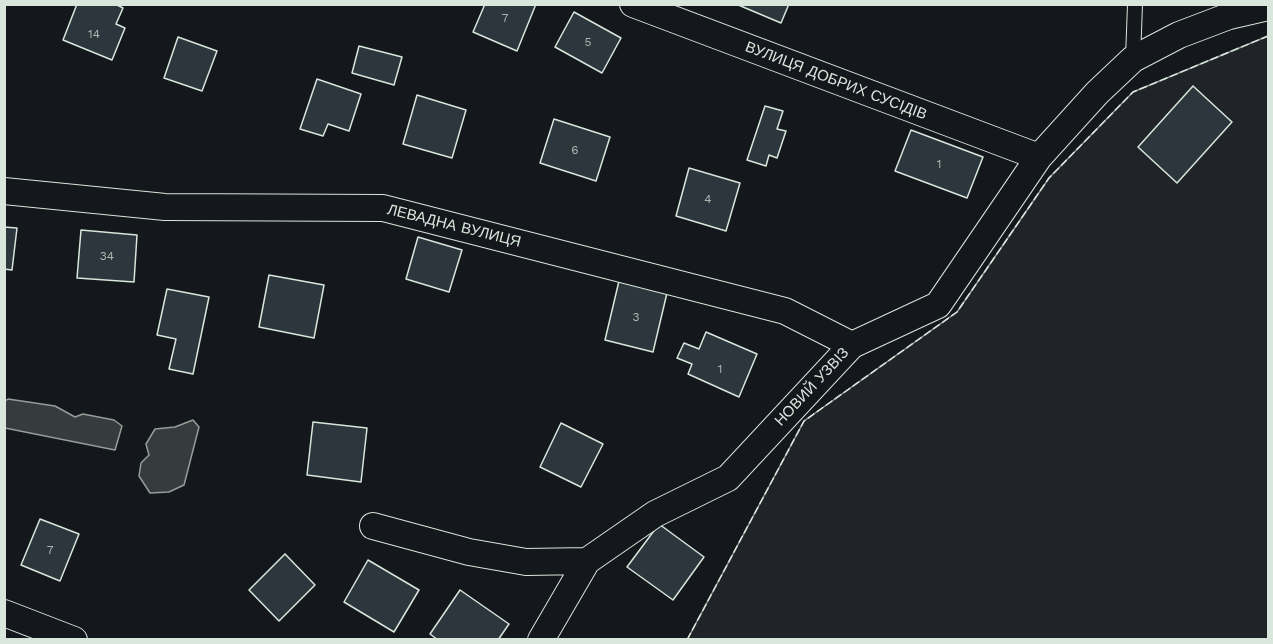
<!DOCTYPE html>
<html>
<head>
<meta charset="utf-8">
<style>
  body { margin:0 }
  #map { position:relative; width:1273px; height:644px; overflow:hidden; background:#14181c; font-family:"Work Sans",sans-serif }
  canvas { display:block }
  .frame { position:absolute; inset:0; border:6px solid #d8e6dc; pointer-events:none }
</style>
</head>
<body>
<div id="map">
<canvas width="1273" height="644"></canvas>
<div class="frame"></div>
</div>
<script>
const c = document.querySelector('canvas').getContext('2d');
c.lineJoin = 'round';
function paint(path, color) {
  c.fillStyle = color;
  c.fill(path, 'evenodd');
}
function toPath(rows) {
  const path = new Path2D();
  for (const r of rows) {
    path.moveTo(r[0], r[1]);
    for (let i = 2; i < r.length; i += 2) path.lineTo(r[i], r[i + 1]);
  }
  return path;
}
function trace(path, color, width, dash) {
  c.strokeStyle = color;
  c.lineWidth = width;
  c.lineCap = dash ? 'butt' : 'round';
  c.setLineDash(dash || []);
  c.stroke(path);
}
function label(font, color, halo, rows, align = 'center') {
  c.font = font + ' "Work Sans",sans-serif';
  c.lineWidth = 4.5;
  c.setLineDash([]);
  c.textBaseline = 'middle';
  c.strokeStyle = halo;
  c.fillStyle = color;
  for (const [text, x, y, turn = 0] of rows) {
    c.save();
    c.translate(x, y);
    c.rotate((+turn || 0) * Math.PI / 180);
    c.textAlign = isNaN(turn) ? turn : align;
    if (halo) c.strokeText(text, 0, 0);
    c.fillText(text, 0, 0);
    c.restore();
  }
}
const green = toPath([
  [1268,36,1268,639,687,640,804,421,957,312,1049,178,1133,92,1268,36]
]);
const water = toPath([
  [8,399,55,406,75,417,83,414,114,420,122,426,115,450,5,428,5,401,8,399],
  [193,420,199,427,184,485,169,492,150,493,139,476,141,463,149,455,146,444,155,429,175,427,193,420]
]);
const building = toPath([
  [77,4,115,4,123,8,116,24,125,28,112,60,63,40,77,4],
  [485,4,536,4,517,51,473,32,485,4],
  [736,4,789,4,781,23,736,4],
  [574,12,621,38,602,73,555,47,574,12],
  [178,37,217,51,202,91,164,78,178,37],
  [359,46,402,57,394,85,352,73,359,46],
  [317,79,361,94,349,131,328,124,323,136,300,129,317,79],
  [1193,86,1232,122,1177,183,1138,147,1193,86],
  [417,95,466,110,452,158,403,144,417,95],
  [765,106,783,111,777,129,786,131,777,158,769,155,766,166,747,160,765,106],
  [554,119,610,137,596,181,540,163,554,119],
  [911,130,983,157,967,198,895,171,911,130],
  [689,168,740,183,726,231,676,216,689,168],
  [4,227,17,228,12,270,4,269,4,227],
  [81,230,137,235,134,282,77,278,81,230],
  [418,237,462,250,449,292,406,279,418,237],
  [269,275,324,285,314,338,259,327,269,275],
  [619,281,667,293,653,352,605,340,619,281],
  [167,289,209,297,193,374,169,369,176,339,157,335,167,289],
  [706,332,757,354,739,397,688,374,692,364,677,358,684,343,699,349,706,332],
  [313,422,367,428,361,482,307,475,313,422],
  [561,423,603,444,581,487,540,467,561,423],
  [40,519,79,534,60,581,21,565,40,519],
  [659,524,704,557,673,600,627,567,659,524],
  [285,554,315,585,279,621,249,590,285,554],
  [368,560,419,590,394,632,344,602,368,560],
  [460,590,509,624,498,640,438,640,430,634,460,590]
]);
const lane = toPath([
  [1133,59,1135,4]
]);
const street = toPath([
  [633,4,1039,157],
  [4,191,165,207,383,208,785,311,852,345],
  [373,526,469,552,526,562,587,561,655,514,728,478,852,345,938,305,1039,157,1097,93,1133,59,1179,35,1229,16,1268,7],
  [4,613,74,640],
  [541,640,587,561]
]);
const fence = toPath([
  [687,640,804,421,957,312,1049,178,1133,92,1268,36]
]);
const numberNames = [
  ["7",505,18],
  ["14",94,34],
  ["5",588,42],
  ["6",575,150],
  ["1",939,164],
  ["4",708,199],
  ["34",107,256],
  ["3",636,317],
  ["1",720,369],
  ["7",50,550]
];
const streetNames = [
  ["ВУЛИЦЯ ДОБРИХ СУСІДІВ",836,81,21],
  ["ЛЕВАДНА ВУЛИЦЯ",454,226,14],
  ["НОВИЙ УЗВІЗ",812,387,-47]
];
paint(green, '#202428');
trace(green, '#939e99', 1.5);
paint(water, '#363b3e');
trace(water, '#939e99', 1.5);
paint(building, '#2c363c');
trace(building, '#d8e6dc', 1.5);
trace(lane, '#d8e6dc', 16);
trace(street, '#d8e6dc', 28);
trace(lane, '#14181c', 14);
trace(street, '#14181c', 26);
trace(fence, '#d8e6dc', 1.5, [8, 3]);
label('12px', '#adbab4', null, numberNames);
label('15px', '#d8e6dc', '#14181c', streetNames);
</script>
</body>
</html>
